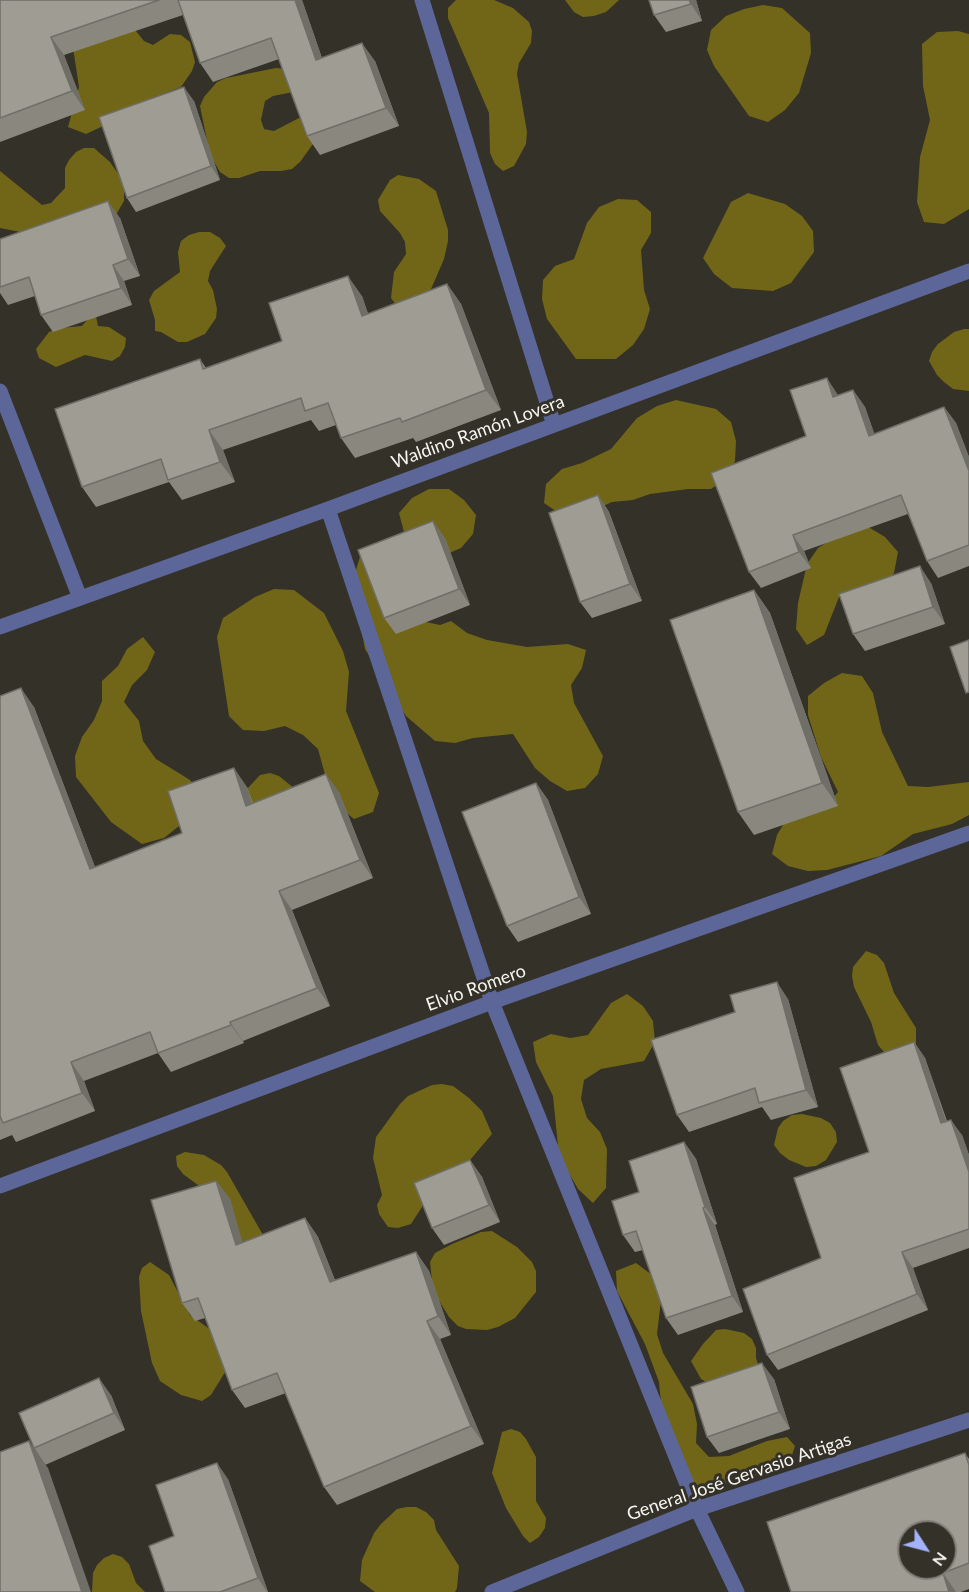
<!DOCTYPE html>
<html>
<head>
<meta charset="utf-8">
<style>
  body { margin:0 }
  #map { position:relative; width:969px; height:1592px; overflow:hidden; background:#333128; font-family:Lato,sans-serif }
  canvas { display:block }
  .north { position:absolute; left:897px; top:1520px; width:60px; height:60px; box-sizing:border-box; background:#333128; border:2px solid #817f78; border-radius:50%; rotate:126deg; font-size:16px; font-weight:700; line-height:24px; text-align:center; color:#f6f5ef }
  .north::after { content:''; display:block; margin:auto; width:21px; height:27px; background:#a4b2fc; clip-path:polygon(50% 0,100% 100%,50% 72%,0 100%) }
</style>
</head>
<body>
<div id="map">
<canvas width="969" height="1592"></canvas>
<div class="north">N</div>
</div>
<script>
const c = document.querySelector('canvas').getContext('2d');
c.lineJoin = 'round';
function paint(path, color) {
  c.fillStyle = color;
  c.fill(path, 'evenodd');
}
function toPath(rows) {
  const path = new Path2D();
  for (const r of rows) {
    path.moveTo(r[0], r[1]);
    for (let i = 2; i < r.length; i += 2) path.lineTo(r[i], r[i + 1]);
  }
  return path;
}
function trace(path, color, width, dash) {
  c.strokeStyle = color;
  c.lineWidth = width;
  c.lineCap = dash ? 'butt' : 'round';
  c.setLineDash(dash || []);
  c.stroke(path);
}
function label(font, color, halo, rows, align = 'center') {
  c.font = font + ' Lato,sans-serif';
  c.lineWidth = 6;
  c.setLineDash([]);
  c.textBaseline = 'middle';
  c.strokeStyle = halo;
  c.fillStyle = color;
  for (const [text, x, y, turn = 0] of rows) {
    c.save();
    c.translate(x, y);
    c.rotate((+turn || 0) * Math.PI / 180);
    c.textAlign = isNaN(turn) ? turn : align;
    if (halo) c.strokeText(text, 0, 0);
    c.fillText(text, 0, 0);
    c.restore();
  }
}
const forest = toPath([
  [456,0,494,0,513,8,529,22,532,31,531,43,519,63,517,74,527,132,526,144,514,166,503,171,495,164,490,153,489,113,448,18,448,8],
  [565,0,619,0,606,12,594,16,583,17,574,12],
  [763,5,782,8,810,33,811,53,799,93,785,110,768,122,749,116,714,66,707,50,711,30,726,16,744,9],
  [131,25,144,41,153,45,170,34,181,35,190,42,195,62,192,71,181,87,154,97,129,114,86,134,68,127,79,87,72,41],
  [958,31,969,34,969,209,944,224,924,222,917,202,920,157,930,120,923,86,922,44,937,32],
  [276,68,286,69,293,92,273,96,265,101,261,120,264,129,274,131,299,118,308,120,318,137,300,162,292,169,281,171,260,171,239,178,229,178,220,172,210,155,200,106,204,97,217,82,226,78],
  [84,148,94,148,110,162,121,178,124,189,124,201,113,220,41,236,0,228,0,171,42,205,51,203,65,188,65,168,69,160,76,152],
  [398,175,419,179,436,191,448,230,448,241,444,259,435,280,431,289,417,306,397,306,391,298,394,272,406,254,405,242,400,233,380,211,378,200,390,180],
  [748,193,785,204,802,216,813,231,814,252,791,283,773,291,732,288,714,274,703,258,731,202],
  [618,199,637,200,651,212,651,233,641,250,644,290,650,309,644,329,633,345,616,359,576,359,547,319,542,299,543,280,555,266,574,259,587,223,599,207],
  [199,232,210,232,220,238,226,246,210,271,208,281,213,290,217,309,216,318,205,334,187,342,178,342,161,332,155,331,155,320,149,300,154,291,180,272,178,252,181,241,189,235],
  [95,311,98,326,109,327,126,338,125,347,120,356,112,361,85,355,56,367,39,358,36,349,49,332,60,328,82,326],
  [964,329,969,329,969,391,953,389,944,382,937,375,929,361,932,352,938,344,954,332],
  [676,400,716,409,731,422,736,441,735,461,727,478,711,489,688,489,650,494,633,500,612,502,579,517,560,514,544,503,546,484,562,469,582,463,611,449,637,418,657,406],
  [429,489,449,489,464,500,476,515,473,534,461,548,440,557,405,536,399,513,412,498],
  [850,527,870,528,885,537,898,552,894,573,881,588,839,597,824,635,807,645,796,629,798,603,807,564,818,548],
  [362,550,421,621,440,625,451,621,467,633,487,640,527,647,568,644,586,650,582,668,571,685,574,703,603,756,598,774,585,788,567,791,550,781,535,768,513,734,473,738,455,743,435,741,406,716,365,649,354,590,356,570],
  [274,589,294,590,324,613,343,651,349,672,346,711,379,793,373,812,354,819,338,806,329,789,318,749,303,735,285,726,264,731,243,730,229,716,217,637,223,618,255,597],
  [143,637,155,652,147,670,132,685,124,702,139,721,143,741,156,759,190,780,203,796,194,814,164,838,142,844,111,822,76,777,75,756,82,737,94,720,102,701,102,681,118,666,127,649],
  [842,673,862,676,873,693,882,732,908,786,928,787,969,782,969,815,952,824,913,834,881,856,827,870,808,871,788,866,772,854,777,835,787,818,825,807,838,792,821,757,808,715,808,696,824,683],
  [270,773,279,776,295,789,257,833,247,789,260,775],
  [866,951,877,955,884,963,894,993,916,1028,916,1049,902,1057,884,1052,878,1045,871,1022,854,987,852,976,853,967],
  [627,994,643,1006,653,1021,655,1042,644,1061,601,1069,584,1080,581,1099,587,1118,600,1132,607,1149,606,1188,593,1203,578,1189,559,1156,553,1096,536,1062,533,1042,551,1034,570,1038,588,1035,611,1003],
  [442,1084,453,1086,469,1098,482,1111,492,1134,459,1173,424,1196,422,1207,411,1224,398,1228,388,1227,379,1214,377,1205,382,1195,373,1158,376,1137,400,1104,408,1096,432,1085],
  [802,1114,821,1118,830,1123,836,1132,837,1142,826,1160,816,1166,806,1167,789,1160,780,1153,774,1145,778,1128,783,1121,792,1115],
  [185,1152,204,1155,221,1165,227,1172,263,1235,254,1265,210,1194,183,1174,177,1166,176,1156],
  [492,1231,517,1247,532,1262,536,1271,536,1292,515,1318,498,1327,487,1330,466,1329,458,1326,449,1317,433,1291,430,1262,435,1253,452,1244,481,1232],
  [150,1262,169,1275,190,1315,225,1340,227,1369,211,1395,202,1401,181,1395,160,1381,152,1363,141,1311,139,1277,142,1268],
  [636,1263,652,1275,662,1292,657,1334,663,1353,693,1404,697,1424,696,1443,709,1457,729,1456,767,1441,787,1437,795,1446,789,1464,771,1472,696,1491,661,1403,659,1382,645,1344,617,1291,616,1271],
  [725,1329,744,1333,752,1339,756,1348,756,1358,759,1367,720,1390,701,1379,691,1361,703,1344,716,1330],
  [511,1429,520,1432,526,1439,536,1457,536,1501,546,1518,545,1528,539,1537,530,1543,523,1536,506,1508,492,1473,502,1432],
  [407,1507,416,1507,426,1512,434,1520,436,1530,459,1566,457,1588,455,1592,375,1592,360,1581,362,1560,374,1533,381,1524,397,1509],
  [113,1554,122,1557,129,1564,136,1583,145,1592,92,1592,93,1573,97,1565,104,1558]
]);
const minor = toPath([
  [422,0,554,425],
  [0,391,80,598],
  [328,509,492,1002,697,1509,737,1592],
  [0,627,328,509,969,271],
  [0,1186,492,1002,969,833],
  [492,1592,697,1509,969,1420]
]);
const wall = toPath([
  [0,0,302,0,322,58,375,61,399,126,320,155,307,136,279,59,213,82,200,63,183,15,64,55,85,110,0,142],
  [696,0,702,21,666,32,654,15],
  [194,101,220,180,136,212,127,198],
  [120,218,140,276,124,281,132,305,53,332,41,315,35,296,8,305,0,293,0,239],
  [447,284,461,304,501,410,416,442,413,438,355,458,341,438,336,425,319,431,311,420,223,450,235,482,182,500,169,482,96,507,82,487,200,359,206,368,282,341,362,296,368,314],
  [853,390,865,407,874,434,944,407,956,423,969,457,969,566,938,578,927,561,908,514,804,551,811,568,761,588,749,572,806,436,838,395],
  [598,495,609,512,642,601,592,618,580,602],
  [445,538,470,605,396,634,384,618],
  [931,583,945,624,865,651,853,634],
  [754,590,770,613,838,806,754,835,738,812],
  [0,696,34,707,95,867,182,833,247,787,253,803,339,792,373,878,292,910,330,1006,243,1041,244,1043,171,1072,158,1053,84,1081,95,1111,16,1142,12,1135,0,1140],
  [536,783,548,800,591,914,518,942,507,926],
  [788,999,818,1107,771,1120,762,1107,689,1132,677,1115],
  [914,1042,925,1058,947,1121,962,1135,969,1155,969,1248,913,1268,928,1310,778,1370,767,1355,821,1258,869,1152],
  [684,1142,696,1159,717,1224,715,1225,743,1312,678,1335,666,1318,643,1250,635,1252,623,1235,639,1192],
  [470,1160,482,1177,500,1222,444,1245,432,1228],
  [216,1181,230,1199,242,1243,305,1218,318,1237,335,1280,416,1252,429,1271,451,1335,440,1339,484,1444,337,1505,324,1487,286,1393,245,1408,232,1390,205,1318,195,1321,182,1303],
  [774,1379,790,1429,719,1453,707,1437],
  [111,1395,125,1430,45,1465,34,1448],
  [965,1453,969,1459,969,1589,961,1592,791,1592],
  [228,1479,268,1592,165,1592,174,1536]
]);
const shadedWall = toPath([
  [295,0,302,0,329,79,316,60],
  [689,0,696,0,702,21,691,4],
  [51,37,64,55,85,110,72,91],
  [362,43,375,61,399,126,386,108],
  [184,87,194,101,220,180,211,166],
  [108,201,120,218,140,276,128,259],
  [113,265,124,281,132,305,121,288],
  [348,276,362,296,376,336,362,316],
  [447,284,461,304,501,410,486,390],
  [827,378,838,395,833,397],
  [853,390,865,407,881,452,869,436],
  [944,407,956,423,969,457,969,471],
  [209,430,223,450,235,482,220,462],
  [598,495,609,512,642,601,630,584],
  [433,521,445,538,470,605,459,589],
  [793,535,804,551,811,568,799,552],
  [920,566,931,583,945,624,933,607],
  [754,590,770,613,838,806,822,783],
  [21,688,34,707,103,888,90,869],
  [234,768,247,787,259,824,246,806],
  [326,774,339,792,373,878,360,860],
  [536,783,548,800,591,914,579,897],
  [279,891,292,910,330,1006,317,988],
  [777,982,788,999,818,1107,806,1090],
  [230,1022,243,1041,244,1043,231,1025],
  [914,1042,925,1058,952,1139,941,1123],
  [71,1062,84,1081,95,1111,82,1093],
  [951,1120,962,1135,969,1155,969,1172],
  [684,1142,696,1159,717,1224,705,1207],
  [470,1160,482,1177,500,1222,489,1205],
  [216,1181,230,1199,249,1264,236,1245],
  [703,1208,715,1225,743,1312,732,1296],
  [305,1218,318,1237,343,1301,330,1282],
  [416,1252,429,1271,451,1335,438,1316],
  [902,1252,913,1268,928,1310,917,1294],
  [427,1321,440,1339,484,1444,471,1426],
  [762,1363,774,1379,790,1429,779,1412],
  [99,1378,111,1395,125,1430,114,1413],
  [29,1441,48,1468,91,1592,82,1592],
  [217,1463,228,1479,268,1592,267,1592,258,1578],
  [943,1573,956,1592,949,1592]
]);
const building = toPath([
  [0,0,159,0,51,37,72,91,0,118,0,0],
  [178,0,295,0,316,60,362,43,386,108,307,136,271,38,200,63,178,0],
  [649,0,689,0,691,4,654,15,649,0],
  [184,87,211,166,127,198,99,117,184,87],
  [108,201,128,259,113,265,121,288,41,315,29,277,0,287,0,239,108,201],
  [348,276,362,316,447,284,486,390,402,422,400,418,341,438,328,403,305,411,301,398,209,430,220,462,168,480,161,459,82,487,55,409,200,359,203,369,282,341,269,303,348,276],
  [827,378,833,397,853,390,869,436,944,407,969,471,969,545,927,561,901,495,793,535,799,552,749,572,711,473,806,436,790,390,827,378],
  [598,495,630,584,580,602,549,513,598,495],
  [433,521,459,589,384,618,358,550,433,521],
  [920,566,933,607,853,634,839,594,920,566],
  [754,590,822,783,738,812,670,620,754,590],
  [969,640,969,692,966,693,950,647,969,640],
  [21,688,90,869,182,833,168,791,234,768,246,806,326,774,360,860,279,891,317,988,230,1022,231,1025,158,1053,150,1032,71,1062,82,1093,3,1123,0,1116,0,696,21,688],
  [536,783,579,897,507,926,462,812,536,783],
  [777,982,806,1090,759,1103,755,1088,677,1115,651,1040,735,1012,730,995,777,982],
  [914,1042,941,1123,951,1120,969,1172,969,1229,902,1252,917,1294,767,1355,743,1289,821,1258,794,1178,869,1152,840,1068,914,1042],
  [684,1142,705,1207,703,1208,732,1296,666,1318,636,1231,623,1235,612,1201,639,1192,629,1161,684,1142],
  [470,1160,489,1205,432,1228,414,1183,470,1160],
  [216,1181,236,1245,305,1218,330,1282,416,1252,438,1316,427,1321,471,1426,324,1487,277,1373,232,1390,198,1298,182,1303,151,1200,216,1181],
  [762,1363,779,1412,707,1437,691,1387,762,1363],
  [99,1378,114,1413,34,1448,19,1413,99,1378],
  [29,1441,82,1592,0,1592,0,1452,29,1441],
  [965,1453,969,1465,969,1563,943,1573,949,1592,791,1592,767,1522,965,1453],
  [909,1532,945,1532,945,1568,909,1568,909,1532],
  [217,1463,258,1578,220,1592,165,1592,149,1546,174,1536,156,1485,217,1463]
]);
const streetNames = [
  ["Waldino Ramón Lovera",478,432,-20],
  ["Elvio Romero",476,988,-20],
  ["General José Gervasio Artigas",739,1477,-19]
];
paint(forest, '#716617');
trace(minor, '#5d6699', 15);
paint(wall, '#89877e');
paint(shadedWall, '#6f6e67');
paint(building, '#9f9d93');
trace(building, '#6f6e67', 1.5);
label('18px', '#f6f5ef', '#333128', streetNames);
</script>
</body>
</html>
